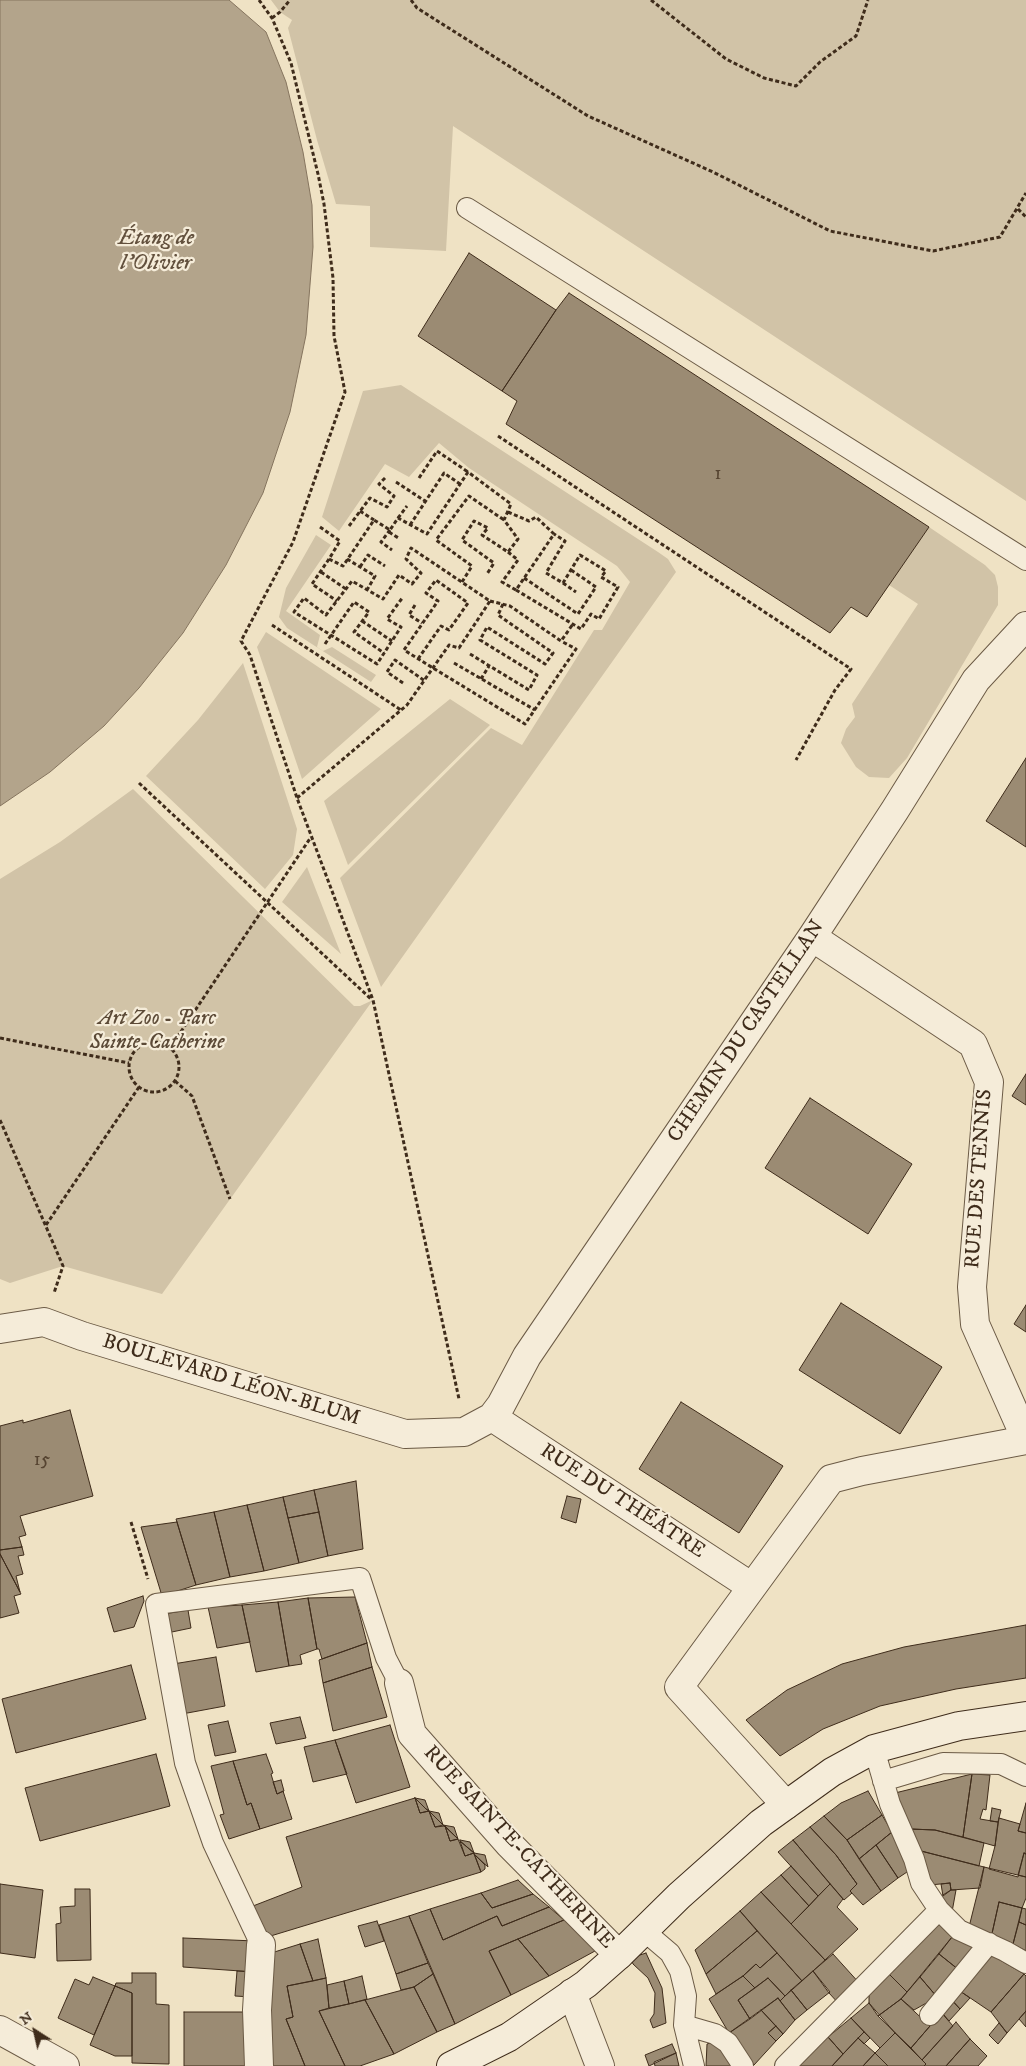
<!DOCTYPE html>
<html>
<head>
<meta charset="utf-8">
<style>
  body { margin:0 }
  #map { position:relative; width:1026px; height:2066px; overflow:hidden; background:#efe2c4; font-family:"IM FELL DW Pica",serif }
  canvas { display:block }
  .north { position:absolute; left:10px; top:2006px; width:50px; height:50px; -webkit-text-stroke:4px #f5ecd9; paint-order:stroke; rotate:325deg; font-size:14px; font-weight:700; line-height:20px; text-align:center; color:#3f2c1b }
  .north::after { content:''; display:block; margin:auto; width:18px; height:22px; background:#3f2c1b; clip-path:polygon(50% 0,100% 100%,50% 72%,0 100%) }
</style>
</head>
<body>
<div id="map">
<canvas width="1026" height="2066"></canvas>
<div class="north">N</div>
</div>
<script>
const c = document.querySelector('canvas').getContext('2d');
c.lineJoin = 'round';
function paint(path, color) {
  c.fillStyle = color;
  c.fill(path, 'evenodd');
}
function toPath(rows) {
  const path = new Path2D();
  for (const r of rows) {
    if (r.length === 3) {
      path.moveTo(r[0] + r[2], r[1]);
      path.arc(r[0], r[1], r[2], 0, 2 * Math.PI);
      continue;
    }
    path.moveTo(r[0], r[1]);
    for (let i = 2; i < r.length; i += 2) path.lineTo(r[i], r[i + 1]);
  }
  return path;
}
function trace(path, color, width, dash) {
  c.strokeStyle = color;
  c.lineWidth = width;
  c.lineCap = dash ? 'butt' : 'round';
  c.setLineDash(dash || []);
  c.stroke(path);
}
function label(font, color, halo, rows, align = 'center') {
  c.font = font + ' "IM FELL DW Pica",serif';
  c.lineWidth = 4.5;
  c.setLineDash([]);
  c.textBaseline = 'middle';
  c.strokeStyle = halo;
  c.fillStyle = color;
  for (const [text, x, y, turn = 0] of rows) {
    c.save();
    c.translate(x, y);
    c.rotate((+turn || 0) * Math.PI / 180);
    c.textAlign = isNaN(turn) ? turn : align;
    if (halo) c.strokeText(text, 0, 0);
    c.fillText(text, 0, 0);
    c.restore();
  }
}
const green = toPath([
  [271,0,1026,0,1026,501,453,126,446,251,370,247,370,206,336,204,317,140,288,28,292,20,280,12],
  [401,385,658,552,668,559,676,572,381,987,340,878,491,728,522,745,594,630,602,630,630,582,617,566,469,468,439,443,409,477,385,464,339,531,322,517,363,391],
  [929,527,985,565,995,575,998,587,998,605,907,758,889,778,869,777,856,767,841,743,846,729,855,717,852,704,918,604,889,585],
  [316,535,331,545,286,611,320,635,317,647,323,651,332,647,376,675,371,682,287,628,279,617,286,588],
  [266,632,381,709,302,779,257,647],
  [243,663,297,829,293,855,265,889,146,776,198,720],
  [450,699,490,725,348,865,324,801],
  [133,789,354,1006,360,1006,373,1000,162,1294,63,1266,10,1283,0,1279,0,879,60,842],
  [307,867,341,954,282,902]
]);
const water = toPath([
  [0,0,229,0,266,32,286,82,303,152,312,205,313,247,306,335,290,412,263,493,226,565,183,633,139,688,104,726,50,772,0,806,0,0]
]);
const building = toPath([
  [469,253,556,310,502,391,418,336,469,253],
  [569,293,929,527,867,617,851,607,830,633,506,424,517,401,502,391,556,310,569,293],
  [1026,758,1026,847,986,821,1026,758],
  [1026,1074,1026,1105,1012,1096,1026,1074],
  [810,1098,912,1164,868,1234,765,1168,810,1098],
  [841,1303,942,1367,900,1434,799,1370,841,1303],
  [1026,1305,1026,1332,1014,1324,1026,1305],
  [681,1402,783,1466,739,1533,639,1469,681,1402],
  [70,1410,93,1496,20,1516,26,1535,19,1537,22,1547,0,1550,0,1426,23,1420,23,1423,70,1410],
  [356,1481,363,1549,328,1556,314,1490,356,1481],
  [314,1490,319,1512,288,1518,283,1497,314,1490],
  [567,1496,581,1499,576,1523,561,1518,567,1496],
  [283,1497,299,1563,264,1571,247,1505,283,1497],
  [247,1505,264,1571,230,1577,214,1512,247,1505],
  [214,1512,230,1577,196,1585,176,1519,214,1512],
  [319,1512,328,1556,299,1563,288,1518,319,1512],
  [177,1522,196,1585,162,1596,141,1527,177,1522],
  [22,1547,24,1555,18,1556,23,1574,16,1576,20,1592,0,1554,0,1550,22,1547],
  [0,1554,21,1594,14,1596,19,1613,0,1618,0,1554],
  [143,1596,144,1601,134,1627,114,1632,107,1608,143,1596],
  [355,1597,367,1643,322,1659,319,1649,317,1649,308,1598,355,1597],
  [308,1598,317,1649,300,1655,302,1664,289,1666,278,1602,308,1598],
  [278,1602,289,1666,256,1672,242,1605,278,1602],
  [242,1605,250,1642,217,1648,208,1607,242,1605],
  [188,1610,191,1628,167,1633,164,1614,188,1610],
  [1026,1625,1026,1678,956,1689,880,1706,823,1729,780,1756,746,1720,787,1690,842,1664,904,1647,1026,1625],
  [367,1643,372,1667,323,1683,319,1660,367,1643],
  [216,1657,225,1706,182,1714,173,1664,216,1657],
  [131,1665,146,1719,16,1753,2,1699,131,1665],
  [372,1667,387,1717,333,1731,323,1683,372,1667],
  [300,1717,306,1738,276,1744,270,1723,300,1717],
  [228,1721,236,1752,215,1756,208,1725,228,1721],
  [390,1725,410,1787,356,1803,335,1740,390,1725],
  [335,1740,347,1774,313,1782,304,1747,335,1740],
  [156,1754,170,1806,40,1841,25,1788,156,1754],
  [266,1754,273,1773,271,1774,277,1794,283,1791,292,1819,260,1829,251,1803,247,1805,233,1761,266,1754],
  [233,1761,247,1805,251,1803,260,1829,229,1839,220,1815,224,1814,211,1766,233,1761],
  [972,1774,990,1775,986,1810,983,1809,980,1819,998,1822,995,1846,963,1837,972,1774],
  [972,1774,963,1837,935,1830,910,1829,895,1793,972,1774],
  [281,1780,284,1791,277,1794,273,1782,281,1780],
  [868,1791,882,1815,847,1840,824,1816,841,1803,868,1791],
  [415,1798,420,1813,429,1811,435,1827,445,1826,450,1841,458,1839,465,1856,474,1853,481,1872,264,1938,253,1906,302,1887,286,1837,415,1798],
  [415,1798,425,1800,429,1811,426,1809,415,1798],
  [415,1798,426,1809,429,1811,420,1813,415,1798],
  [1026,1803,1026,1833,1018,1831,1026,1803],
  [992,1808,1001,1810,998,1822,990,1821,992,1808],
  [429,1811,439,1813,443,1825,429,1811],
  [429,1811,443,1825,435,1827,429,1811],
  [882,1815,892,1832,859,1859,847,1840,882,1815],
  [824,1816,847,1840,881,1891,863,1905,850,1891,857,1884,836,1855,810,1827,824,1816],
  [999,1818,1020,1824,1018,1831,1026,1833,1026,1854,1024,1853,1018,1877,989,1869,995,1846,999,1818],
  [443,1825,454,1827,458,1839,456,1837,443,1825],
  [445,1826,458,1839,450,1841,445,1826],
  [810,1827,836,1855,857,1884,850,1891,852,1893,844,1900,793,1840,810,1827],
  [910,1829,935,1830,984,1843,979,1866,921,1851,910,1829],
  [892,1832,913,1868,898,1878,876,1845,892,1832],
  [460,1840,470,1842,474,1853,460,1841,460,1840],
  [793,1840,830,1884,818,1896,778,1852,793,1840],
  [460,1841,474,1853,465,1856,460,1841],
  [876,1845,898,1878,881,1891,859,1859,876,1845],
  [921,1851,984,1867,980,1888,951,1890,950,1883,930,1885,921,1851],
  [474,1853,485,1855,488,1867,474,1854,474,1853],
  [1024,1853,1026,1854,1026,1877,1018,1875,1024,1853],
  [474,1854,485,1865,485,1869,481,1872,474,1854],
  [791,1866,818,1896,809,1906,781,1875,791,1866],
  [984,1867,1026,1877,1026,1898,1022,1908,999,1902,991,1938,969,1927,984,1867],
  [781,1875,809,1906,791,1924,761,1892,781,1875],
  [518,1880,533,1894,492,1908,481,1893,518,1880],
  [950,1883,951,1890,943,1896,941,1884,950,1883],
  [0,1884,43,1890,35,1958,0,1953,0,1884],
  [830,1884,843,1899,837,1907,858,1929,825,1960,791,1924,830,1884],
  [75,1889,90,1889,91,1960,57,1961,56,1924,61,1923,60,1907,75,1906,75,1889],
  [951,1890,956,1890,952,1912,938,1898,951,1890],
  [761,1892,825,1960,802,1981,740,1911,761,1892],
  [481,1893,492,1908,533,1894,549,1907,502,1926,497,1916,443,1940,430,1909,481,1893],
  [999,1902,1022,1908,1013,1944,991,1938,999,1902],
  [549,1907,564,1920,489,1951,511,1995,455,2024,409,1916,430,1909,443,1940,497,1916,502,1926,549,1907],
  [1022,1908,1026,1909,1026,1925,1019,1922,1022,1908],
  [740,1911,757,1931,706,1974,695,1950,740,1911],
  [409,1916,428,1963,396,1974,379,1925,409,1916],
  [564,1920,595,1951,549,1976,518,1939,564,1920],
  [377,1921,384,1941,365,1947,358,1926,377,1921],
  [939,1921,952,1937,907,1992,889,1974,939,1921],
  [1019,1922,1026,1925,1026,1951,1013,1944,1019,1922],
  [757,1931,777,1953,760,1968,756,1964,743,1976,716,1994,706,1974,757,1931],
  [952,1937,977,1948,959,1970,939,1954,952,1937],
  [183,1938,255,1941,255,1972,183,1967,183,1938],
  [318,1939,326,1978,313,1981,300,1944,318,1939],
  [518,1939,549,1976,511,1995,489,1951,518,1939],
  [300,1944,313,1981,287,1986,293,2017,286,2019,305,2066,265,2066,268,1954,300,1944],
  [646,1953,662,1988,666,2023,653,2028,650,2020,654,2014,655,1993,648,1978,633,1964,631,1958,646,1953],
  [777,1953,802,1981,785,1996,768,1978,755,1988,743,1976,756,1964,760,1968,777,1953],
  [988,1953,1024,1974,991,2012,957,1989,988,1953],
  [833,1954,861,1985,840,2005,829,1993,813,1971,833,1954],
  [939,1954,959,1970,937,1997,920,1977,939,1954],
  [428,1963,433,1974,414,1987,401,1990,396,1974,428,1963],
  [237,1971,253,1972,252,1997,235,1996,237,1971],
  [813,1971,830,1992,807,2010,791,1990,813,1971],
  [132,1973,156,1973,156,2004,169,2005,169,2064,132,2063,132,1993,115,1986,116,1983,132,1983,132,1973],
  [433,1974,455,2024,437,2032,414,1987,433,1974],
  [889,1974,907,1992,901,1999,878,2016,869,2003,869,1995,889,1974],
  [1024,1974,1026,1976,1026,2011,1007,2033,991,2012,1024,1974],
  [362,1976,367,1999,349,2004,344,1981,362,1976],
  [743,1976,755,1988,738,2000,750,2019,729,2033,709,1999,743,1976],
  [93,1977,115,1986,94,2035,58,2018,75,1979,89,1985,93,1977],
  [920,1977,937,1997,914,2010,901,1999,920,1977],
  [326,1978,329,2008,319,2011,345,2066,305,2066,286,2019,293,2017,287,1986,326,1978],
  [768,1978,785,1996,780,2001,778,1998,750,2019,738,2000,768,1978],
  [344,1981,349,2004,329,2008,327,1985,344,1981],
  [115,1986,132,1993,132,2056,115,2056,90,2045,115,1986],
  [414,1987,437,2032,394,2054,365,2000,414,1987],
  [957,1989,970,1998,960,2009,950,1998,957,1989],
  [791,1990,807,2010,795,2020,780,2001,791,1990],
  [778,1998,795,2020,783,2034,761,2010,778,1998],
  [950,1998,960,2009,949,2021,939,2009,950,1998],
  [901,1999,930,2026,911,2048,878,2016,901,1999],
  [365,2000,394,2054,360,2066,345,2066,319,2011,365,2000],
  [869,2003,895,2033,880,2048,851,2018,869,2003],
  [761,2010,776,2026,768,2033,776,2041,754,2065,729,2033,761,2010],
  [940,2011,953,2026,922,2060,911,2048,930,2026,928,2024,940,2011],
  [1026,2011,1026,2027,1019,2019,1026,2011],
  [184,2012,244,2012,245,2066,184,2066,184,2012],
  [851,2018,864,2032,843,2054,828,2037,851,2018],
  [956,2022,970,2039,946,2066,924,2066,926,2064,922,2060,956,2022],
  [999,2023,1007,2033,998,2044,989,2035,999,2023],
  [776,2026,783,2034,776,2041,768,2033,776,2026],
  [864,2032,870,2038,864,2044,858,2038,864,2032],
  [895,2033,926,2064,924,2066,888,2066,875,2053,895,2033],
  [828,2037,843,2054,832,2066,792,2066,828,2037],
  [858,2038,875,2053,863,2066,832,2066,858,2038],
  [970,2039,987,2056,978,2066,946,2066,970,2039],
  [716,2041,734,2066,706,2066,707,2044,716,2041],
  [672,2044,676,2053,649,2066,645,2055,672,2044],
  [676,2053,679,2066,655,2066,654,2062,676,2053],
  [875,2053,888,2066,863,2066,875,2053]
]);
const path = toPath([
  [259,0,272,18,291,63,318,174,324,204,333,278,334,336,345,392,293,542,241,641,250,655,297,798,373,1000,459,1399],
  [411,0,417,8,588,116,713,172,830,231,933,251,1000,237,1026,193],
  [651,0,726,59,764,78,796,86,820,62,856,36,868,0],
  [272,18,280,12,290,0],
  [1018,209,1026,217],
  [498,436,851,669,835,690,796,760],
  [419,478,437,451,468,472],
  [396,482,425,501],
  [360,511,374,520],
  [508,512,529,521,536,517,554,534,516,590,502,582,518,560,508,552],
  [398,518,407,506],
  [410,525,444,473,460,484],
  [349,526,370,498,387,507,394,496,379,484,386,477],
  [320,527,340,541,329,559,343,566,374,520,390,530,398,518,427,534,468,472,511,504,504,520,518,539,508,552,482,535,488,528,474,521,462,540,494,563,487,574],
  [390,530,381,542,392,550],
  [389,532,400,539],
  [329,559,312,584,337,601],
  [347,559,375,576,367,590],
  [360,567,368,555,385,566],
  [321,572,346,589],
  [524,578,578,614,596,587,571,570],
  [462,582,472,566,436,540,469,496,504,520],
  [563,583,576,592],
  [516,590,581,629,591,614,599,619,618,587,601,577,606,571,580,555,563,583,546,573,565,541,554,534],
  [490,601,510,606,561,641,573,624],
  [415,605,409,615,422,623],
  [362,621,392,641],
  [272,625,401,710],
  [325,644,354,602,369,612,354,632,384,653],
  [470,654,529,690,537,675,480,640,487,627,545,664,553,653,498,615,503,604],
  [418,659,441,626,449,630,468,603,436,580,426,593,438,601,404,650,433,668,525,724,576,649,561,641],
  [454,663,535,710],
  [481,679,489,666],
  [403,683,387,672,395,660,425,681],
  [139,783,371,999],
  [297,798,407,705,449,645,459,648,490,601,411,548,406,559,421,573,412,584,399,575,383,599,352,581,326,615,304,598,294,612,377,664,401,627,387,619,403,597],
  [0,1038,129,1063],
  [154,1067,25],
  [170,1048,311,837],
  [175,1081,192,1096,230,1199],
  [0,1120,63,1266,54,1293],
  [46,1225,139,1087],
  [131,1522,148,1579]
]);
const service = toPath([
  [467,208,1026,560],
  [874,1749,890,1804,914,1859,921,1883,939,1910,959,1930,1005,1951,1026,1963],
  [883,1781,943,1763,1001,1764,1026,1776],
  [643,1930,670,1953,680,1971,686,1996,684,2025,694,2066],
  [261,1945,213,1843,185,1763,156,1604,360,1578,386,1658,399,1683],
  [930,2015,989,1943],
  [684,2025,715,2034,728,2043,743,2066],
  [785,2066,939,1910]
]);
const pedestrian = toPath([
  [572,1993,600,2066],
  [259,2066,257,2010,261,1945]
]);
const minor = toPath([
  [812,937,973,1044,989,1082,972,1287,975,1324,1026,1439],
  [0,1329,44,1322,82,1336,405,1434,464,1432,492,1417,501,1405,527,1356,812,937,895,810,976,680,1026,626],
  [492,1417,752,1587],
  [399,1683,412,1734,510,1845,619,1955],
  [786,1805,679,1687,831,1479,862,1471,1026,1440]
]);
const tertiary = toPath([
  [0,2030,65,2066]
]);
const secondary = toPath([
  [451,2066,509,2037,586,1984,619,1955,679,1896,761,1823,832,1772,874,1749,959,1726,1026,1716]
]);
const numberNames = [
  ["1",718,475],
  ["15",42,1461]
];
const parkNames = [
  ["Art Zoo - Parc",157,1020],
  ["Sainte-Catherine",157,1044]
];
const streetNames = [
  ["CHEMIN DU CASTELLAN",747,1032,-56],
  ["RUE DES TENNIS",980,1179,-86],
  ["BOULEVARD LÉON-BLUM",231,1381,17],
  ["RUE DU THÉÂTRE",622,1502,33],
  ["RUE SAINTE-CATHERINE",518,1848,47]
];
const waterNames = [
  ["Étang de",156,239],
  ["l'Olivier",156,264]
];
paint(green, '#d1c3a7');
paint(water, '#b3a48b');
trace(water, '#85745e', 1);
paint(building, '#9b8b73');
trace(building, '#3f2c1b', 1);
trace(service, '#6b5a45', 22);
trace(pedestrian, '#6b5a45', 30);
trace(minor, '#6b5a45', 30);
trace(tertiary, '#6b5a45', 30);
trace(secondary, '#3f2c1b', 30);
trace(path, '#3f2c1b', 3, [4, 2.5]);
trace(service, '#f5ecd9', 20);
trace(pedestrian, '#f5ecd9', 28);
trace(minor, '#f5ecd9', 28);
trace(tertiary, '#f5ecd9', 28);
trace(secondary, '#f5ecd9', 28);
label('19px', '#564431', null, numberNames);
label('italic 21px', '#5c4a37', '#f5ecd9', parkNames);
label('21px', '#3f2c1b', '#f5ecd9', streetNames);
label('italic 22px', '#62503d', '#f5ecd9', waterNames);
</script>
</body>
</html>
